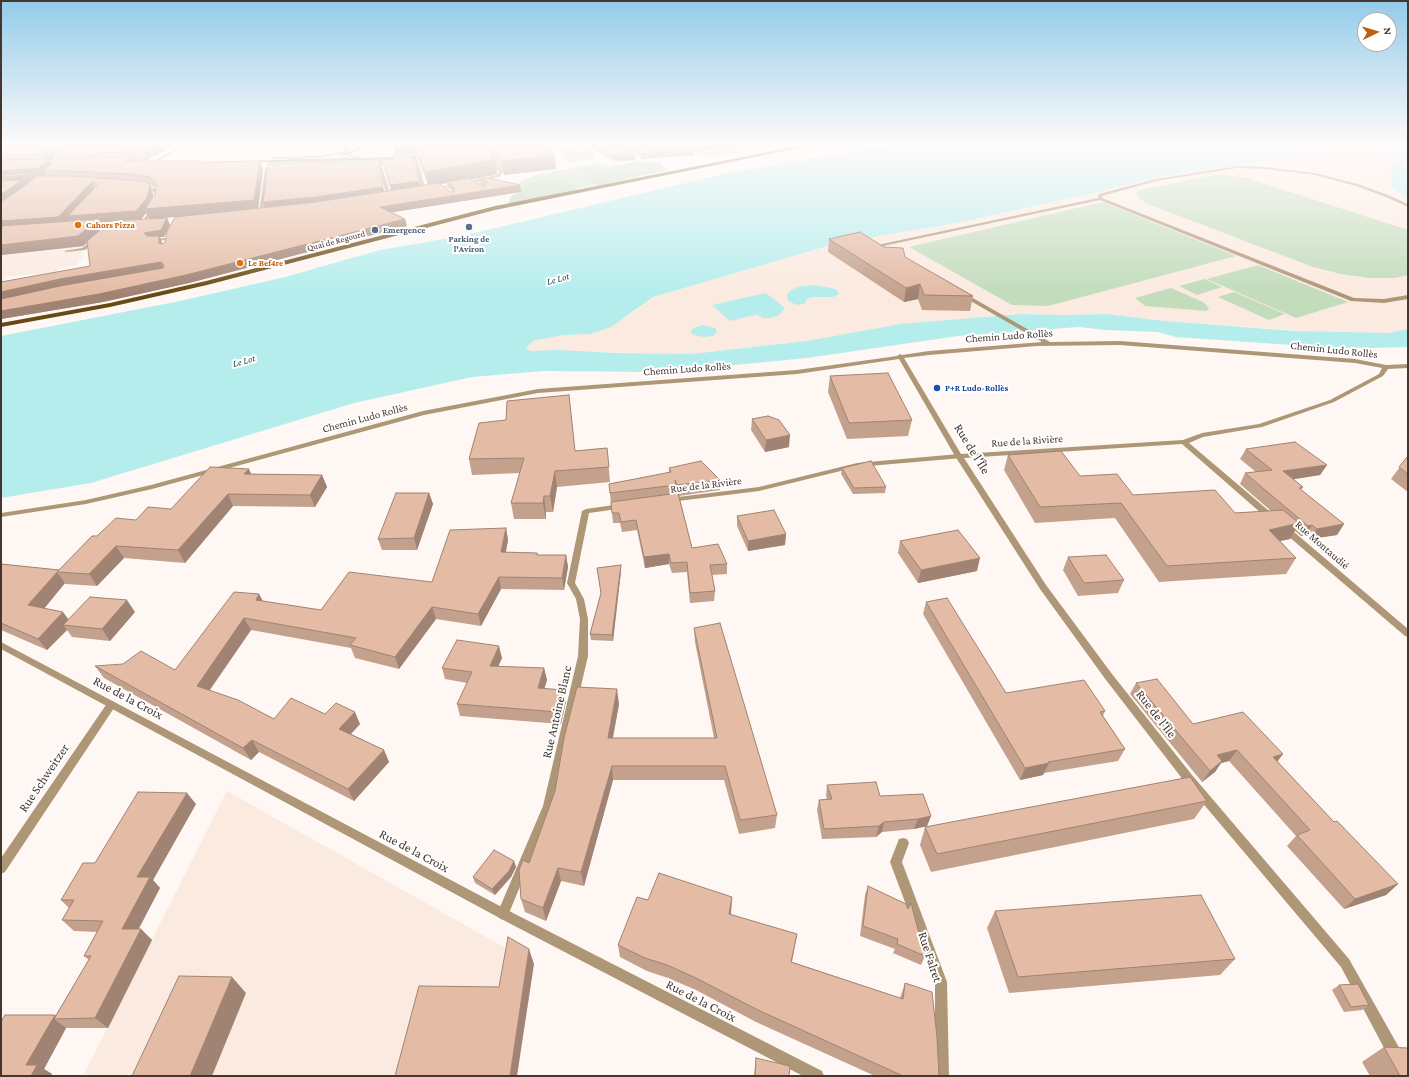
<!DOCTYPE html>
<html>
<head>
<meta charset="utf-8">
<style>
  body { margin:0 }
  #map { position:relative; width:1409px; height:1077px; overflow:hidden; background:#fef7f3; font-family:"Crimson Pro",serif }
  canvas { display:block }
  .frame { position:absolute; inset:0; border:2px solid #45372f; pointer-events:none }
  .north { position:absolute; left:1357px; top:12px; width:40px; height:40px; box-sizing:border-box; background:#fff; border:1px solid #b5afac; border-radius:50%; rotate:85deg; font-size:11px; font-weight:700; line-height:16px; text-align:center; color:#45372f }
  .north::after { content:''; display:block; margin:auto; width:14px; height:18px; background:#bc5e14; clip-path:polygon(50% 0,100% 100%,50% 72%,0 100%) }
</style>
</head>
<body>
<div id="map">
<canvas width="1409" height="1077"></canvas>
<div class="frame"></div>
<div class="north">N</div>
</div>
<script>
const c = document.querySelector('canvas').getContext('2d');
c.lineJoin = 'round';
function paint(path, color) {
  c.fillStyle = color;
  c.fill(path, 'evenodd');
}
function toPath(rows) {
  const path = new Path2D();
  for (const r of rows) {
    path.moveTo(r[0], r[1]);
    for (let i = 2; i < r.length; i += 2) path.lineTo(r[i], r[i + 1]);
  }
  return path;
}
function trace(path, color, width, dash) {
  c.strokeStyle = color;
  c.lineWidth = width;
  c.lineCap = dash ? 'butt' : 'round';
  c.setLineDash(dash || []);
  c.stroke(path);
}
function label(font, color, halo, rows, align = 'center') {
  c.font = font + ' "Crimson Pro",serif';
  c.lineWidth = 4;
  c.setLineDash([]);
  c.textBaseline = 'middle';
  c.strokeStyle = halo;
  c.fillStyle = color;
  for (const [text, x, y, turn = 0] of rows) {
    c.save();
    c.translate(x, y);
    c.rotate((+turn || 0) * Math.PI / 180);
    c.textAlign = isNaN(turn) ? turn : align;
    if (halo) c.strokeText(text, 0, 0);
    c.fillText(text, 0, 0);
    c.restore();
  }
}
const built = toPath([
  [1344,156,1399,159,1391,169,1392,188,1408,197,1408,329,1389,333,1335,333,1164,321,1107,314,1065,315,1021,314,900,324,807,341,691,354,531,351,526,348,533,341,563,335,591,334,630,315,653,297,838,243,956,223,1086,195,1159,177,1280,159],
  [110,226,80,251,82,252,80,255,84,255,77,265,58,269,56,272,6,277,4,280,1,281,1,236],
  [227,791,534,964,517,1076,83,1076]
]);
const green = toPath([
  [578,144,594,159,569,163,555,147],
  [658,162,666,169,670,170,518,200,517,192,507,188,535,175,598,163,608,166],
  [1227,175,1247,178,1408,230,1408,275,1395,278,1370,278,1341,274,1313,267,1148,204,1140,199,1136,194,1139,190,1209,176],
  [1103,202,1236,256,1048,306,1012,305,909,247],
  [1258,265,1348,302,1296,318,1207,279],
  [1205,279,1222,287,1197,295,1179,286],
  [1171,288,1203,302,1209,308,1207,311,1145,306,1135,298],
  [1234,292,1285,314,1269,320,1218,297]
]);
const forest = toPath([
  [731,148,742,152,758,151,706,157,699,155,700,153],
  [343,157,378,159,379,163,369,165,272,165,279,161,289,159,330,159],
  [636,161,662,163,663,167,665,170,601,185,595,185,589,182,583,181,583,178,590,176,584,172,584,170,595,167,609,170,618,166],
  [551,177,557,177,560,179,559,182,570,183,572,185,581,186,575,189,578,190,513,204,508,203,512,195,518,193,527,184]
]);
const water = toPath([
  [901,143,1408,143,1408,197,1392,188,1391,169,1389,164,1398,159,1383,157,1344,156,1280,159,1159,177,1086,195,956,223,838,243,653,297,611,327,591,334,563,335,533,341,526,348,531,351,557,350,617,353,691,354,807,341,900,324,1021,314,1065,315,1107,314,1164,321,1295,331,1389,333,1408,329,1408,347,1370,348,1320,347,1176,337,1158,332,1105,330,1079,327,958,336,807,358,682,370,676,368,652,372,544,371,472,377,354,403,91,483,1,498,1,336,180,301,285,277,380,250,462,236,723,174],
  [814,285,832,288,837,290,839,294,833,297,813,297,807,299,804,304,801,304,797,305,788,301,787,297,788,293,793,289,800,286],
  [766,293,785,308,779,315,772,318,764,318,757,315,763,313,730,321,712,305],
  [703,325,715,328,717,332,713,336,705,337,697,336,691,333,691,331,693,328]
]);
const service = toPath([
  [346,143,350,143,348,151,345,153,360,157,360,159,341,154,319,158,275,159,273,158,275,157,319,156,336,153,344,150,346,143],
  [380,157,382,158,382,167,391,196,389,197,387,196,378,167,378,158,380,157],
  [959,454,962,454,963,456,962,458,857,467,759,491,670,502,666,500,670,498,759,487,857,463,959,454],
  [621,504,624,504,625,506,624,508,589,513,575,583,584,599,588,619,588,656,553,806,507,918,503,920,499,918,497,914,543,806,578,656,580,619,576,599,567,583,582,511,586,509,621,504],
  [111,701,114,702,116,705,114,708,5,872,1,874,1,858,108,702,111,701],
  [903,838,907,839,909,843,902,862,947,982,949,1076,935,1076,935,982,890,862,899,839,903,838]
]);
const minor = toPath([
  [80,143,85,143,50,166,47,165,80,143],
  [185,143,190,143,152,165,149,164,185,143],
  [578,143,582,143,594,154,594,156,592,156,578,143],
  [412,156,414,156,418,161,426,191,423,190,412,156],
  [273,159,276,160,269,169,263,212,261,213,259,212,265,169,273,159],
  [495,165,503,172,499,177,434,190,432,189,497,175,499,172,493,166,495,165],
  [1238,166,1265,167,1315,173,1358,184,1388,195,1408,204,1408,207,1386,197,1356,186,1315,175,1265,169,1238,168,1156,181,1102,196,1102,198,1354,298,1384,299,1408,295,1408,299,1384,303,1351,301,1100,200,883,246,889,250,887,251,877,245,1098,198,1099,194,1156,179,1238,166],
  [140,186,154,188,159,194,156,208,142,225,140,224,152,208,155,194,152,190,140,188,140,186],
  [167,238,169,239,169,240,150,241,148,240,150,239,167,238],
  [94,239,98,240,85,250,66,252,64,251,82,248,94,239],
  [964,293,1050,342,1120,341,1355,359,1386,365,1408,364,1408,368,1388,369,1383,376,1334,402,1262,427,1203,437,1189,443,1275,516,1276,518,1272,520,1269,520,1182,444,964,458,1046,585,1112,674,1192,775,1349,959,1401,1051,1403,1056,1401,1061,1396,1063,1391,1061,1341,967,1184,781,1106,680,1040,589,955,456,899,359,797,374,538,393,424,415,152,489,86,504,1,517,1,513,86,500,151,485,423,411,538,389,797,370,897,356,900,354,902,355,929,351,1042,342,962,296,962,294,964,293],
  [1120,345,1355,363,1382,368,1379,374,1330,400,1259,424,1202,433,1183,440,961,454,904,358,929,355,1037,346,1120,345],
  [1284,525,1287,526,1408,629,1408,637,1405,636,1281,530,1280,528,1284,525],
  [1,642,515,914,822,1071,824,1076,803,1076,507,922,1,649,1,642]
]);
const secondary = toPath([
  [541,143,555,143,535,146,533,145,541,143],
  [359,148,362,149,343,156,340,155,359,148],
  [428,154,429,156,398,159,192,164,190,163,192,162,398,157,428,154]
]);
const primary = toPath([
  [814,143,824,143,495,210,207,285,110,307,1,327,1,323,110,303,206,281,495,206,814,143]
]);
const wall = toPath([
  [1,143,178,143,146,161,134,161,202,161,202,162,260,161,263,170,258,208,264,207,263,202,383,187,384,192,391,191,382,160,394,159,396,154,394,143,544,143,556,169,504,175,503,172,495,164,497,173,495,175,483,177,520,185,521,192,391,212,405,219,407,226,189,283,103,302,1,319,1,282,90,266,87,243,83,246,1,255],
  [410,154,417,154,418,159,428,185,421,186,420,181],
  [56,157,57,160,52,163,51,161],
  [478,178,479,183,483,186,482,186,471,179],
  [447,183,448,188,453,192,450,192,440,184],
  [150,186,154,187,156,188,155,194,153,198,153,194],
  [146,213,149,219,141,219],
  [175,217,165,242,162,244,162,243,160,237,164,237,170,225,167,218,163,218],
  [108,223,103,228,101,224],
  [592,143,613,143,635,155,635,160,614,161,592,148],
  [614,143,645,143,659,152,660,152,648,143,671,143,680,149,681,149,674,143,762,143,694,152,694,155,641,159,641,157],
  [829,239,884,247,905,257,973,296,970,311,922,310,918,299,904,302,828,252],
  [830,376,912,420,908,436,847,439,828,392],
  [569,395,575,451,607,448,610,482,557,487,553,512,546,512,546,519,514,519,511,503,520,473,472,475,469,459,506,420],
  [752,419,789,447,765,452,751,430],
  [1246,449,1327,465,1320,475,1293,479,1303,487,1301,490,1344,524,1337,535,1310,539,1306,535,1301,536,1295,531,1290,539,1280,541,1296,558,1286,574,1159,582,1115,518,1035,523,1004,470,1008,455,1080,476,1133,495,1235,513,1271,511,1240,484,1245,473,1256,472,1240,459],
  [1408,456,1408,492,1391,479],
  [669,468,720,480,720,490,679,496,692,548,727,564,727,574,712,575,715,591,714,601,690,603,687,572,672,573,669,564,645,568,637,530,622,532,620,523,613,523,609,484,669,473],
  [842,468,886,487,885,493,853,494,841,474],
  [251,474,322,475,327,487,315,507,233,506,185,563,124,558,97,586,66,584,65,583,44,609,68,619,135,612,110,641,72,637,67,630,47,650,1,630,1,564,59,570,97,536,136,520,171,509],
  [429,493,433,504,417,550,382,550,378,539],
  [737,516,786,534,785,545,748,551,737,526],
  [506,528,508,540,506,552,537,553,538,555,566,555,568,567,564,590,501,589,481,626,436,619,399,669,355,658,351,648,251,630,210,690,274,719,325,714,360,724,351,734,384,750,389,762,354,801,259,752,251,760,104,678,95,666,175,670,259,594,263,601,321,610,432,582],
  [900,541,977,571,918,583,898,553],
  [1068,557,1124,580,1118,593,1078,596,1063,570],
  [597,568,621,571,613,641,591,640,590,634,601,594],
  [926,602,1006,693,1105,711,1103,716,1125,749,1118,761,1044,773,1043,775,1020,780,923,614],
  [694,628,777,815,775,828,739,834,724,780,613,780,584,886,561,881,546,921,525,912,521,899,529,863,619,704,613,738,714,738,695,642],
  [502,658,498,667,544,668,547,680,544,689,564,690,566,701,561,724,460,716,457,704,467,683,445,679,442,668],
  [1136,683,1193,724,1283,754,1277,761,1334,822,1398,884,1386,895,1344,909,1287,846,1296,836,1229,761,1221,763,1215,772,1202,782,1130,694],
  [827,785,880,796,931,816,927,826,914,829,882,832,876,837,822,839,817,810,819,800,827,799,826,796],
  [1207,801,1194,819,931,872,920,845,925,827],
  [196,804,153,880,160,888,138,929,141,929,152,940,108,1028,66,1028,44,1069,52,1074,51,1076,1,1076,56,1015,89,960,84,956,97,932,74,931,62,920,69,908,61,900,95,863],
  [514,861,516,867,511,877,495,895,475,883,473,877],
  [868,886,925,956,921,965,893,953,895,949,860,936,865,895],
  [732,897,731,915,797,934,792,962,900,998,905,983,939,1076,875,1076,756,1022,696,990,668,978,647,971,620,957,618,945,648,900],
  [995,911,1235,959,1220,975,1009,993,987,928],
  [1339,985,1369,1005,1362,1010,1344,1012,1332,990],
  [1384,1047,1408,1076,1370,1076,1362,1062],
  [756,1058,789,1076,754,1076]
]);
const shadedWall = toPath([
  [61,143,77,143,54,154,56,157,51,161,54,167,44,170,45,174,42,177,34,177,36,182,34,184,24,184,26,189,1,208,1,171,47,161,44,154],
  [159,143,178,143,146,161,142,152],
  [394,143,521,143,415,145,417,154,396,156],
  [726,143,762,143,694,152,694,155,641,159,641,154,690,150,690,148],
  [493,150,497,173,495,175,479,177,478,176,478,178,448,183,447,182,447,183,428,186,425,172,489,152],
  [555,155,556,169,504,175,501,161],
  [635,155,635,160,614,161,614,156],
  [132,157,136,166,124,161],
  [260,161,263,170,258,210,149,219,146,213,140,221,101,224,103,229,83,246,1,255,1,245,73,226,70,219,63,227,1,231,1,221,92,182,96,191,150,185,153,194,151,207],
  [420,181,421,188,391,192,390,185],
  [520,185,521,192,382,214,380,207],
  [383,187,385,193,265,208,263,202],
  [167,218,170,225,164,237,160,237,162,243,162,250,144,233],
  [405,219,407,226,189,283,103,302,1,319,1,311],
  [161,262,164,270,1,300,1,292,60,279],
  [920,284,918,299,904,302,906,288],
  [790,435,789,447,765,452,766,440],
  [1327,465,1320,475,1277,482,1283,471],
  [249,469,254,481,244,474],
  [555,471,557,487,553,512,550,496],
  [322,475,327,487,315,507,310,495],
  [429,493,433,504,417,550,414,538],
  [228,494,233,506,185,563,178,550],
  [544,496,546,512,546,519,543,503],
  [1299,523,1290,539,1260,545,1269,530],
  [1344,524,1337,535,1310,539,1317,529],
  [1312,525,1306,535,1301,536,1308,526],
  [506,528,508,540,503,564,501,552],
  [786,534,785,545,748,551,748,541],
  [116,546,124,558,97,586,89,574],
  [669,554,669,564,645,568,644,557],
  [566,555,568,567,564,590,562,578],
  [980,558,977,571,918,583,921,570],
  [621,565,621,571,613,641,612,635],
  [57,572,65,583,37,617,28,605],
  [499,577,501,589,481,626,478,614],
  [259,594,265,606,256,600],
  [127,600,135,612,110,641,102,629],
  [432,607,436,619,399,669,395,657],
  [63,612,72,624,63,625,67,630,47,650,38,639],
  [244,618,251,630,204,698,197,686],
  [499,646,502,658,493,678,490,666],
  [544,668,547,680,541,700,538,688],
  [617,689,619,704,610,752,608,738],
  [564,690,566,701,561,724,558,712],
  [355,712,360,724,344,741,339,729],
  [252,740,259,752,251,760,243,748],
  [384,750,389,762,354,801,348,789],
  [1237,750,1229,761,1221,763,1215,772,1202,782,1210,771,1217,755],
  [1283,754,1274,766,1273,757],
  [1049,763,1043,775,1020,780,1025,768],
  [612,766,613,780,584,886,581,872],
  [187,793,196,804,153,880,160,888,133,940,122,929,137,877],
  [931,816,927,826,914,829,918,819],
  [884,822,882,832,876,837,879,826],
  [514,861,516,867,511,877,495,895,492,889],
  [558,868,561,881,546,921,543,908],
  [1398,884,1386,895,1344,909,1355,899],
  [732,897,731,910,729,927,729,914],
  [141,929,152,940,108,1028,95,1018],
  [529,949,534,964,517,1076,510,1076],
  [232,977,246,993,212,1076,190,1076],
  [55,1015,60,1019,54,1019,66,1028,44,1069,52,1074,51,1076,31,1076,26,1065]
]);
const building = toPath([
  [1,143,61,143,44,154,1,155,1,143],
  [70,143,159,143,142,152,54,154,70,143],
  [431,143,544,143,555,155,501,161,502,159,493,150,489,152,494,159,492,160,425,172,415,145,431,143],
  [592,143,613,143,635,155,614,156,592,143],
  [624,143,645,143,659,152,664,150,655,143,671,143,680,149,685,147,680,143,726,143,690,148,694,150,641,154,640,152,624,143],
  [409,153,420,181,390,185,382,160,394,159,394,154,409,153],
  [132,157,124,161,202,161,200,163,260,161,254,200,145,209,155,194,156,184,150,177,130,174,44,170,59,158,132,157],
  [50,159,38,168,1,171,1,160,50,159],
  [375,161,383,187,316,197,263,202,268,164,375,161],
  [32,173,30,175,1,177,1,175,32,173],
  [37,176,69,176,130,180,147,182,150,185,147,198,136,211,68,216,97,185,96,183,92,182,58,217,1,221,1,202,23,187,37,176],
  [478,176,480,176,520,185,380,207,405,219,186,275,99,294,1,311,1,299,60,286,163,268,164,265,161,262,60,279,1,292,1,282,90,266,87,241,111,221,167,218,161,230,144,233,147,236,159,236,159,243,163,244,165,242,167,232,175,217,316,202,439,183,450,192,453,192,454,187,447,182,469,178,482,186,486,185,487,182,478,176],
  [22,180,1,195,1,181,22,180],
  [99,219,78,236,1,245,1,226,99,219],
  [860,232,884,247,903,248,905,257,973,296,924,295,920,284,906,288,829,239,860,232],
  [888,373,912,420,849,423,830,376,888,373],
  [569,395,575,451,607,448,609,467,555,471,550,496,544,496,543,503,511,503,524,458,469,459,479,423,506,420,507,401,569,395],
  [768,416,779,420,790,435,766,440,752,419,768,416],
  [1295,442,1327,465,1283,471,1303,487,1299,488,1344,524,1317,529,1312,525,1308,526,1245,473,1272,470,1246,449,1295,442],
  [1061,451,1080,476,1117,474,1133,495,1215,490,1235,513,1283,510,1299,523,1269,530,1296,558,1167,566,1121,503,1040,507,1008,455,1061,451],
  [1408,456,1408,474,1399,467,1408,456],
  [701,461,720,480,677,485,675,480,676,485,610,493,609,484,671,472,669,468,701,461],
  [871,461,886,487,854,488,842,468,871,461],
  [210,467,249,469,244,474,322,475,310,495,228,494,178,550,116,546,89,574,57,572,92,536,97,536,116,518,136,520,148,507,171,509,210,467],
  [396,493,429,493,414,538,378,539,396,493],
  [678,493,692,548,718,544,727,564,710,565,715,591,690,593,687,562,671,563,669,554,644,557,636,520,621,522,619,513,612,513,611,502,678,493],
  [774,510,786,534,748,541,737,516,774,510],
  [506,528,501,552,537,553,537,555,566,555,562,578,499,577,478,614,432,607,395,657,350,645,356,638,244,618,197,686,238,700,274,719,291,698,325,714,336,703,355,712,339,729,384,750,348,789,252,740,243,748,95,666,123,664,141,651,175,670,234,592,259,594,256,600,321,610,349,572,432,582,450,530,506,528],
  [958,530,980,558,921,570,900,541,958,530],
  [1106,555,1124,580,1084,583,1068,557,1106,555],
  [1,564,59,570,28,605,63,612,38,639,1,623,1,564],
  [621,565,612,635,590,634,601,593,597,568,621,565],
  [90,597,127,600,102,629,63,625,90,597],
  [947,598,1006,693,1084,680,1105,711,1100,712,1125,749,1048,762,1049,763,1025,768,926,602,947,598],
  [720,623,777,815,740,820,725,766,612,766,581,872,558,868,543,908,521,899,519,870,523,860,529,863,555,791,564,738,577,687,617,689,608,738,717,738,694,628,720,623],
  [457,640,499,646,490,666,544,668,538,688,564,690,558,712,457,704,472,672,442,668,457,640],
  [1157,679,1193,724,1243,712,1283,754,1273,757,1334,822,1337,821,1398,884,1355,899,1297,835,1310,830,1237,750,1217,755,1222,761,1210,771,1136,683,1157,679],
  [1190,777,1207,801,937,854,925,827,1190,777],
  [876,782,880,796,923,794,931,816,918,819,884,822,879,826,824,829,819,800,832,799,827,785,876,782],
  [138,792,187,793,137,877,150,877,122,929,141,929,95,1018,54,1019,91,956,84,956,103,921,62,920,74,900,61,900,83,863,95,863,138,792],
  [494,850,514,861,509,871,492,889,473,877,494,850],
  [659,873,732,897,729,914,797,934,791,962,903,999,905,983,932,992,937,1037,939,1076,903,1076,758,1010,696,978,667,965,645,958,618,945,637,897,648,900,659,873],
  [868,886,906,904,908,909,911,903,925,956,897,944,898,939,863,926,868,886],
  [1201,895,1235,959,1018,977,995,911,1201,895],
  [508,937,529,949,510,1076,395,1076,419,986,499,987,508,937],
  [179,976,232,977,190,1076,132,1076,179,976],
  [1358,984,1369,1005,1351,1007,1339,985,1358,984],
  [5,1015,55,1015,26,1065,37,1065,31,1076,1,1076,1,1022,5,1015],
  [1384,1047,1408,1048,1408,1076,1400,1076,1384,1047],
  [756,1058,790,1066,789,1076,755,1076,756,1058]
]);
const markers = [
  [78,225,4,"#e8710a"],
  [469,227,4,"#5c6f8a"],
  [375,230,4,"#5c6f8a"],
  [240,263,4,"#e8710a"],
  [937,388,4,"#1a4fb4"]
];
const farFoodnames = [
  ["Cahors Pizza",86,225],
  ["Le Bef4re",248,263]
];
const farServicenames = [
  ["Emergence",383,230],
  ["Parking de",469,239,"center"],
  ["l'Aviron",469,249,"center"]
];
const farStreetnames = [
  ["Quai de Regourd",336,241,-15]
];
const farTransitnames = [
  ["P+R Ludo-Rollès",945,388]
];
const farWaternames = [
  ["Le Lot",558,279,-15],
  ["Le Lot",244,361,-15]
];
const streetNames = [
  ["Chemin Ludo Rollès",1009,336,-4],
  ["Chemin Ludo Rollès",1334,350,6],
  ["Chemin Ludo Rollès",687,369,-4],
  ["Chemin Ludo Rollès",365,418,-15],
  ["Rue de la Rivière",1027,441,-4],
  ["Rue de la Rivière",706,485,-7],
  ["Rue Montaudié",1322,545,41]
];
const nearStreetnames = [
  ["Rue de l'Île",972,449,58],
  ["Rue de la Croix",128,698,28],
  ["Rue Antoine Blanc",557,712,-77],
  ["Rue de l'Île",1156,714,52],
  ["Rue Schweitzer",44,778,-56],
  ["Rue de la Croix",414,851,28],
  ["Rue Falret",930,957,72],
  ["Rue de la Croix",701,1001,27]
];
paint(built, '#fbeae0');
paint(green, '#c2dcbc');
paint(forest, '#b8d4b1');
paint(water, '#b5eded');
paint(service, '#ae9777');
paint(minor, '#ae9777');
paint(secondary, '#896836');
paint(primary, '#684913');
paint(wall, '#c4a18d');
paint(shadedWall, '#a08373');
paint(building, '#e4bba4');
trace(building, '#a08373', 1);
const sky = c.createLinearGradient(0, 0, 0, 294);
sky.addColorStop(0, '#93cbea');
sky.addColorStop(0.49, '#fffbfa');
sky.addColorStop(1, '#fffbfa00');
c.fillStyle = sky;
c.fillRect(0, 0, 1409, 294);
for (const [x, y, r, color] of markers) {
  const dot = new Path2D();
  dot.arc(x, y, r, 0, 2 * Math.PI);
  c.fillStyle = color;
  c.fill(dot);
  trace(dot, '#fff', 1.5);
}
label('bold 9px', '#c56008', '#fff', farFoodnames, 'left');
label('bold 9px', '#4e5e75', '#fff', farServicenames, 'left');
label('9px', '#45372f', '#fff', farStreetnames);
label('bold 9px', '#164399', '#fff', farTransitnames, 'left');
label('italic 10px', '#1c4d4d', '#fff', farWaternames);
label('11px', '#45372f', '#fff', streetNames);
label('13px', '#45372f', '#fff', nearStreetnames);
</script>
</body>
</html>
